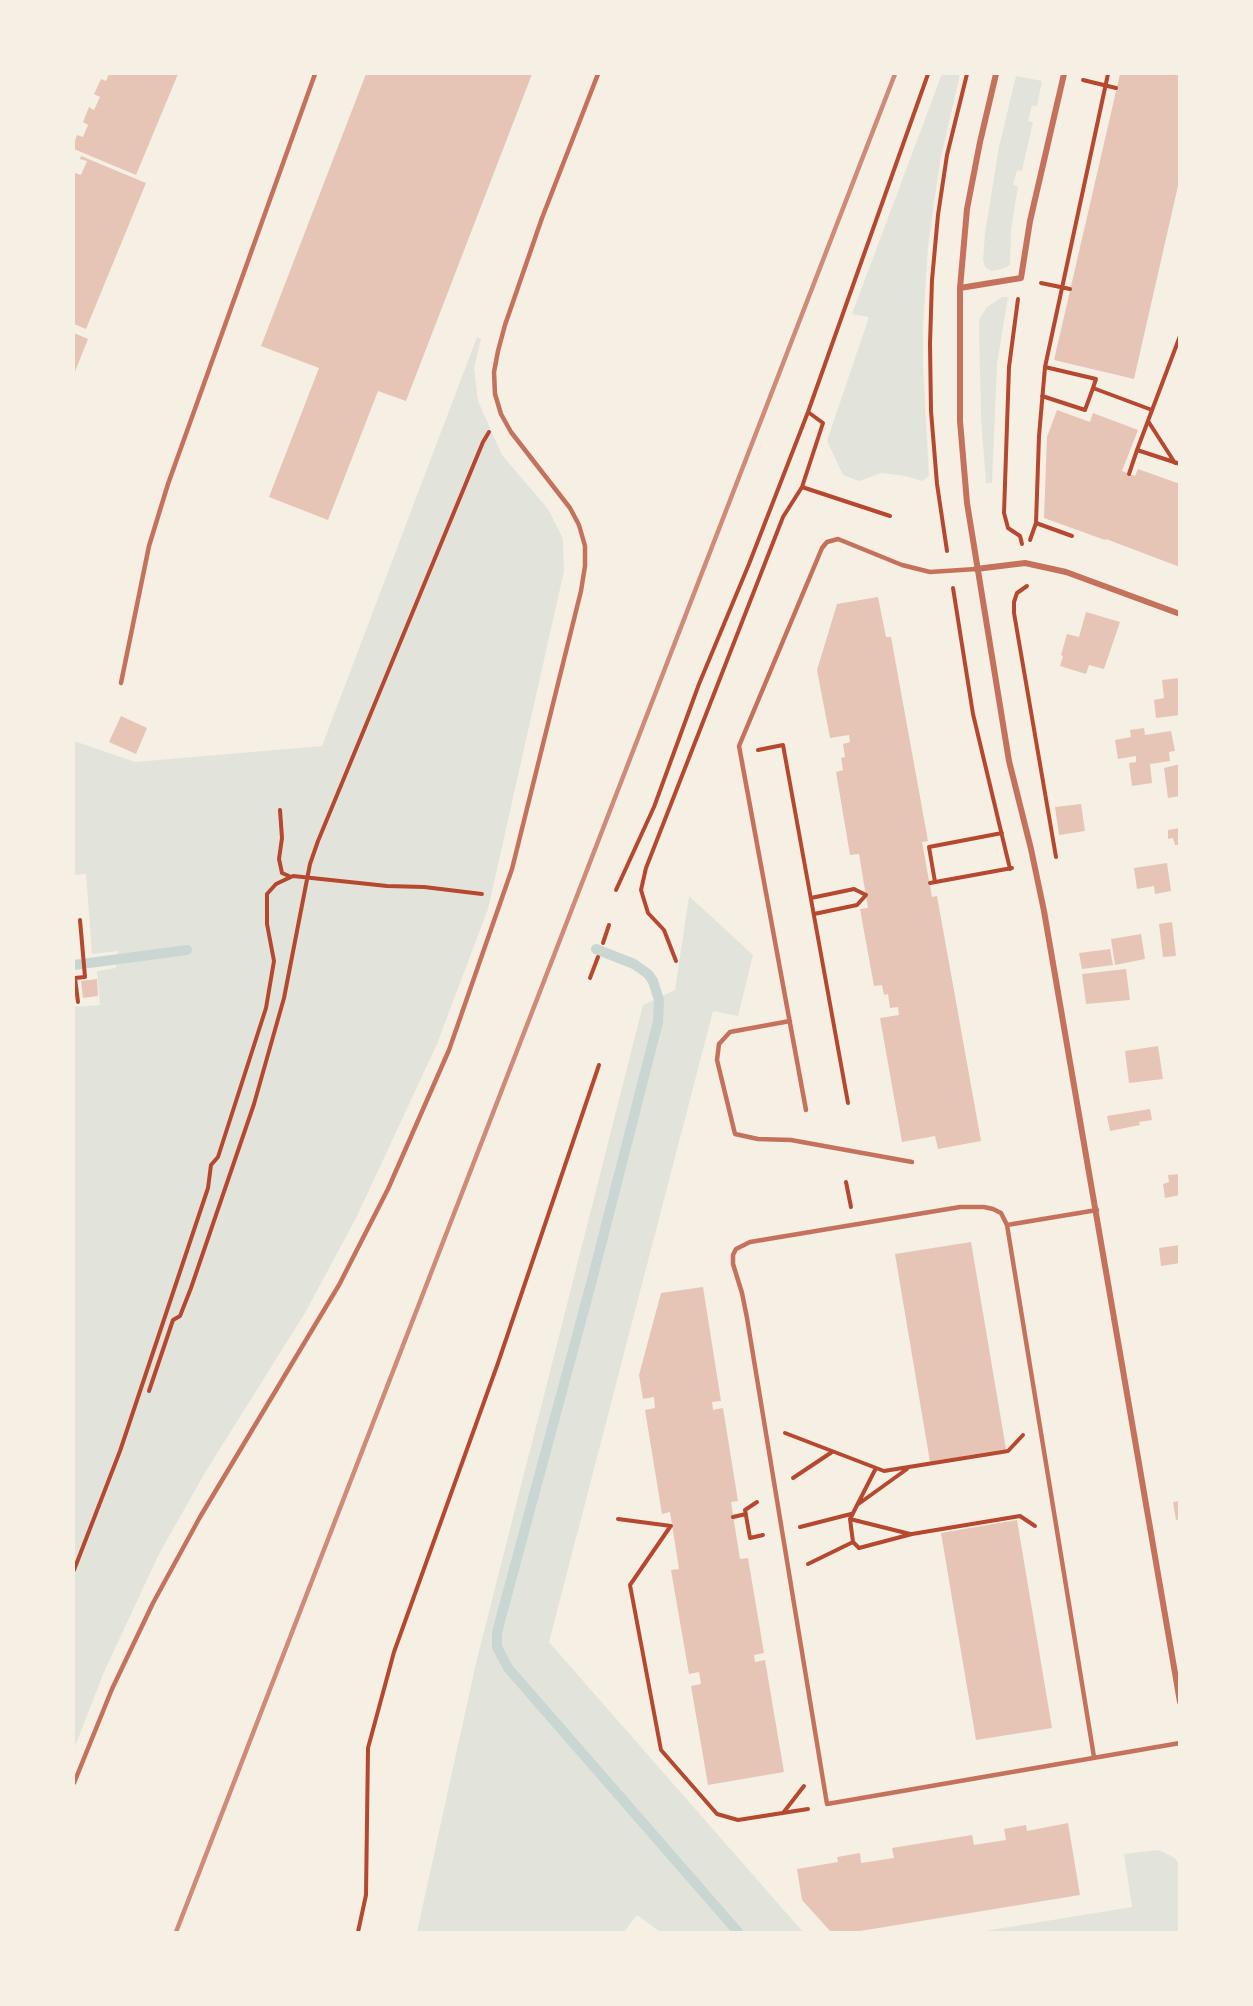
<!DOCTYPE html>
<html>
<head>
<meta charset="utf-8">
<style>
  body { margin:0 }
  #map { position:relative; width:1253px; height:2006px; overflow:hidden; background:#f6efe4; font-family:"Sofia Sans Condensed",sans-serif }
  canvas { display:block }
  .frame { position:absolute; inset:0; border:75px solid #f6efe4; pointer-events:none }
</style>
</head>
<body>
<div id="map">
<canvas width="1253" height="2006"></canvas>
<div class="frame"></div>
</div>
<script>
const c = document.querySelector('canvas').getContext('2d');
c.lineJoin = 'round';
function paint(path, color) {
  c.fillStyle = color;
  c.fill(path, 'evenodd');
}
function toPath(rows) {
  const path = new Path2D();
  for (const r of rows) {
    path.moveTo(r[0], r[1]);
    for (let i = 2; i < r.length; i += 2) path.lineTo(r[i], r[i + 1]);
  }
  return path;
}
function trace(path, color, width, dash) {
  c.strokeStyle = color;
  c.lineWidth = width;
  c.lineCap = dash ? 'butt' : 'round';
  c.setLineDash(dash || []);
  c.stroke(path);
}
const green = toPath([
  [942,74,960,74,940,162,928,246,923,326,923,367,929,476,922,481,906,476,881,473,859,481,843,475,827,441,869,317,852,314],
  [1016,76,1042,81,1037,106,1032,106,1028,121,1033,122,1022,171,1017,170,1013,185,1018,186,1011,230,1010,265,1002,269,991,271,985,267,983,260,985,233,999,147],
  [1002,297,1008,297,997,364,992,483,986,483,981,418,979,324,980,318,987,307],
  [477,337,481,339,474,368,478,401,502,455,548,509,563,539,564,571,488,909,437,1044,357,1216,305,1313,206,1471,159,1554,104,1672,74,1749,74,1007,100,1005,97,971,116,968,118,951,92,954,86,874,74,875,74,741,135,762,322,746],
  [689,896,753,955,738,1016,713,1011,549,1642,803,1932,660,1932,637,1915,624,1932,417,1932,476,1663,643,1005,675,990],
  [1159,1850,1175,1858,1179,1864,1179,1932,979,1932,1132,1907,1124,1854]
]);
const stream = toPath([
  [596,949,634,964,648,974,653,981,659,1000,658,1022,592,1280,500,1621,497,1633,497,1647,508,1668,738,1932],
  [74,965,187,950]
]);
const building = toPath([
  [109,74,178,74,136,175,74,149,74,144,77,135,83,137,88,125,83,122,89,107,94,110,100,97,94,94,101,79,106,81],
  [366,74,532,74,406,401,378,391,328,520,269,497,319,368,261,346],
  [1120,74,1180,74,1180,177,1134,379,1054,360],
  [81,156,146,183,86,329,74,324,74,176,75,173,81,175,87,161,80,159],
  [74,333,88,339,74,374],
  [1057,410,1090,422,1093,413,1138,430,1122,471,1135,476,1138,469,1180,484,1180,567,1106,539,1105,540,1044,518,1047,437],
  [878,597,886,637,891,637,928,841,922,842,932,897,937,896,981,1141,938,1149,935,1136,902,1142,880,1018,899,1015,898,1007,890,1008,888,994,884,995,882,985,874,986,860,909,868,908,859,854,850,855,836,772,843,770,841,758,845,757,843,744,850,742,849,735,830,738,817,670,837,604],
  [1086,612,1120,622,1104,669,1089,665,1086,674,1060,666,1063,656,1061,655,1067,634,1079,637],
  [1180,678,1180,715,1156,718,1154,700,1164,698,1162,680],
  [121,716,147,728,136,754,109,742],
  [1144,728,1145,735,1171,731,1175,751,1169,752,1170,761,1150,764,1152,783,1132,786,1129,763,1136,762,1136,756,1118,759,1115,740,1131,737,1130,730],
  [1180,764,1180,796,1168,798,1164,768],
  [1081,804,1085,831,1059,835,1055,807],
  [1180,828,1180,845,1175,845,1173,838,1168,839,1168,830],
  [1167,863,1171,891,1155,894,1154,886,1137,889,1134,868],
  [1172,922,1176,956,1163,957,1159,924],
  [1141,934,1145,959,1115,965,1111,939],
  [1110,949,1113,965,1082,969,1079,953],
  [1126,969,1130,1000,1086,1004,1082,974],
  [97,979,98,996,83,998,81,981],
  [1158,1046,1163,1079,1129,1083,1125,1051],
  [1150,1109,1152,1120,1139,1122,1140,1125,1110,1131,1107,1116],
  [1180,1174,1180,1195,1165,1198,1163,1184,1169,1182,1168,1175],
  [971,1242,1006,1449,930,1462,895,1254],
  [1180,1245,1180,1263,1161,1266,1159,1248],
  [703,1287,721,1401,712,1402,713,1410,723,1408,738,1501,731,1502,740,1559,748,1558,764,1653,754,1655,755,1662,765,1660,784,1772,708,1785,691,1686,701,1684,699,1672,689,1674,671,1570,679,1569,670,1512,662,1514,645,1410,655,1408,654,1397,643,1399,639,1375,661,1293],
  [1180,1501,1180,1519,1176,1520,1173,1502],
  [1017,1520,1052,1728,976,1740,941,1533],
  [1068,1823,1080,1895,854,1932,831,1932,802,1900,797,1869,838,1862,837,1857,860,1853,861,1863,894,1858,892,1848,972,1835,974,1845,1006,1840,1004,1829,1026,1825,1027,1831]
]);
const path = toPath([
  [1083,80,1116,88],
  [1041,283,1070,289],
  [1018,299,1009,367,1004,513,1008,528,1020,536,1022,544],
  [1180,336,1137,450,1180,464],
  [1045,367,1096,379,1093,388],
  [1042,396,1085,410,1093,388,1152,410],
  [1148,421,1175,463],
  [1129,474,1137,450],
  [802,487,890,516],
  [1036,523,1072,536],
  [1030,540,1036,523,1039,436,1045,367,1108,74],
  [947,551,937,484,931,411,930,344,932,280,938,215,947,155,967,74],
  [1027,586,1017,593,1014,602,1014,613,1056,857],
  [953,588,973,714,1010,869],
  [758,750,783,745,848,1103],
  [280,810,282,838,279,859,282,873,289,876],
  [935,882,929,847,1002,833],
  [930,883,1012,868],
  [616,890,654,807,699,684,749,564,808,412,928,74],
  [811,898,854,889,866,895,857,905,814,914],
  [603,943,609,925],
  [676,961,664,930,648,913,641,890,646,868,783,517,802,487,823,423,808,412],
  [590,978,598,957],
  [78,1002,75,978,85,977,80,920],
  [846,1182,851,1207],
  [149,1391,173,1320,180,1316,191,1288,254,1104,284,998,310,864,318,841,483,442,489,432],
  [785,1433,884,1471,1008,1451,1023,1435],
  [876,1468,850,1519,853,1542,859,1548,912,1534,1020,1516,1035,1526],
  [793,1478,832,1452],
  [757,1502,745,1510,750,1538,763,1535],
  [857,1505,907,1469],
  [733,1517,746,1514],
  [618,1519,671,1526],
  [850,1519,910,1534],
  [670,1527,630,1585,661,1750,717,1814,738,1820,808,1809],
  [800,1527,851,1514],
  [808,1564,853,1542],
  [74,1570,120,1451,208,1188,211,1165,218,1157,266,1008,274,961,267,924,267,894,276,884,293,876,387,886,424,887,482,894],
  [783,1813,804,1786],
  [358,1932,366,1895,368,1748,394,1652,498,1363,599,1065]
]);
const service = toPath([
  [121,683,149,546,168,484,315,74],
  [790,1021,730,1032,719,1044,717,1060,735,1134,758,1139,791,1140,912,1162],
  [806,1110,739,746,822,548,827,542,838,539,902,565,930,572,976,569],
  [1007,1225,1001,1213,993,1209,984,1207,960,1207,750,1242,736,1249,733,1255,733,1264,742,1293,747,1318,827,1804,1180,1743],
  [1094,1757,1007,1225,1097,1210],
  [74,1783,112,1689,153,1603,200,1517,339,1285,388,1189,449,1050,512,869,581,591,585,566,585,546,579,525,570,508,511,432,501,414,495,394,494,372,498,351,505,325,542,218,598,74]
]);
const minor = toPath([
  [996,74,980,142,967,209,960,288,960,421,967,503,1009,761,1031,849,1044,911,1180,1702],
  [960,288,1021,278,1030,221,1064,74],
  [976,569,1025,563,1066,572,1180,614]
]);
const rail = toPath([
  [176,1932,895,74]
]);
paint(green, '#e2e4dc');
trace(stream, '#c9d6d2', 10);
paint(building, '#e6c5b7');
trace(path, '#b5482f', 4);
trace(service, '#c5725c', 4.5);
trace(minor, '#c5725c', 6);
trace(rail, '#cf8b77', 4.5);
</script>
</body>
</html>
